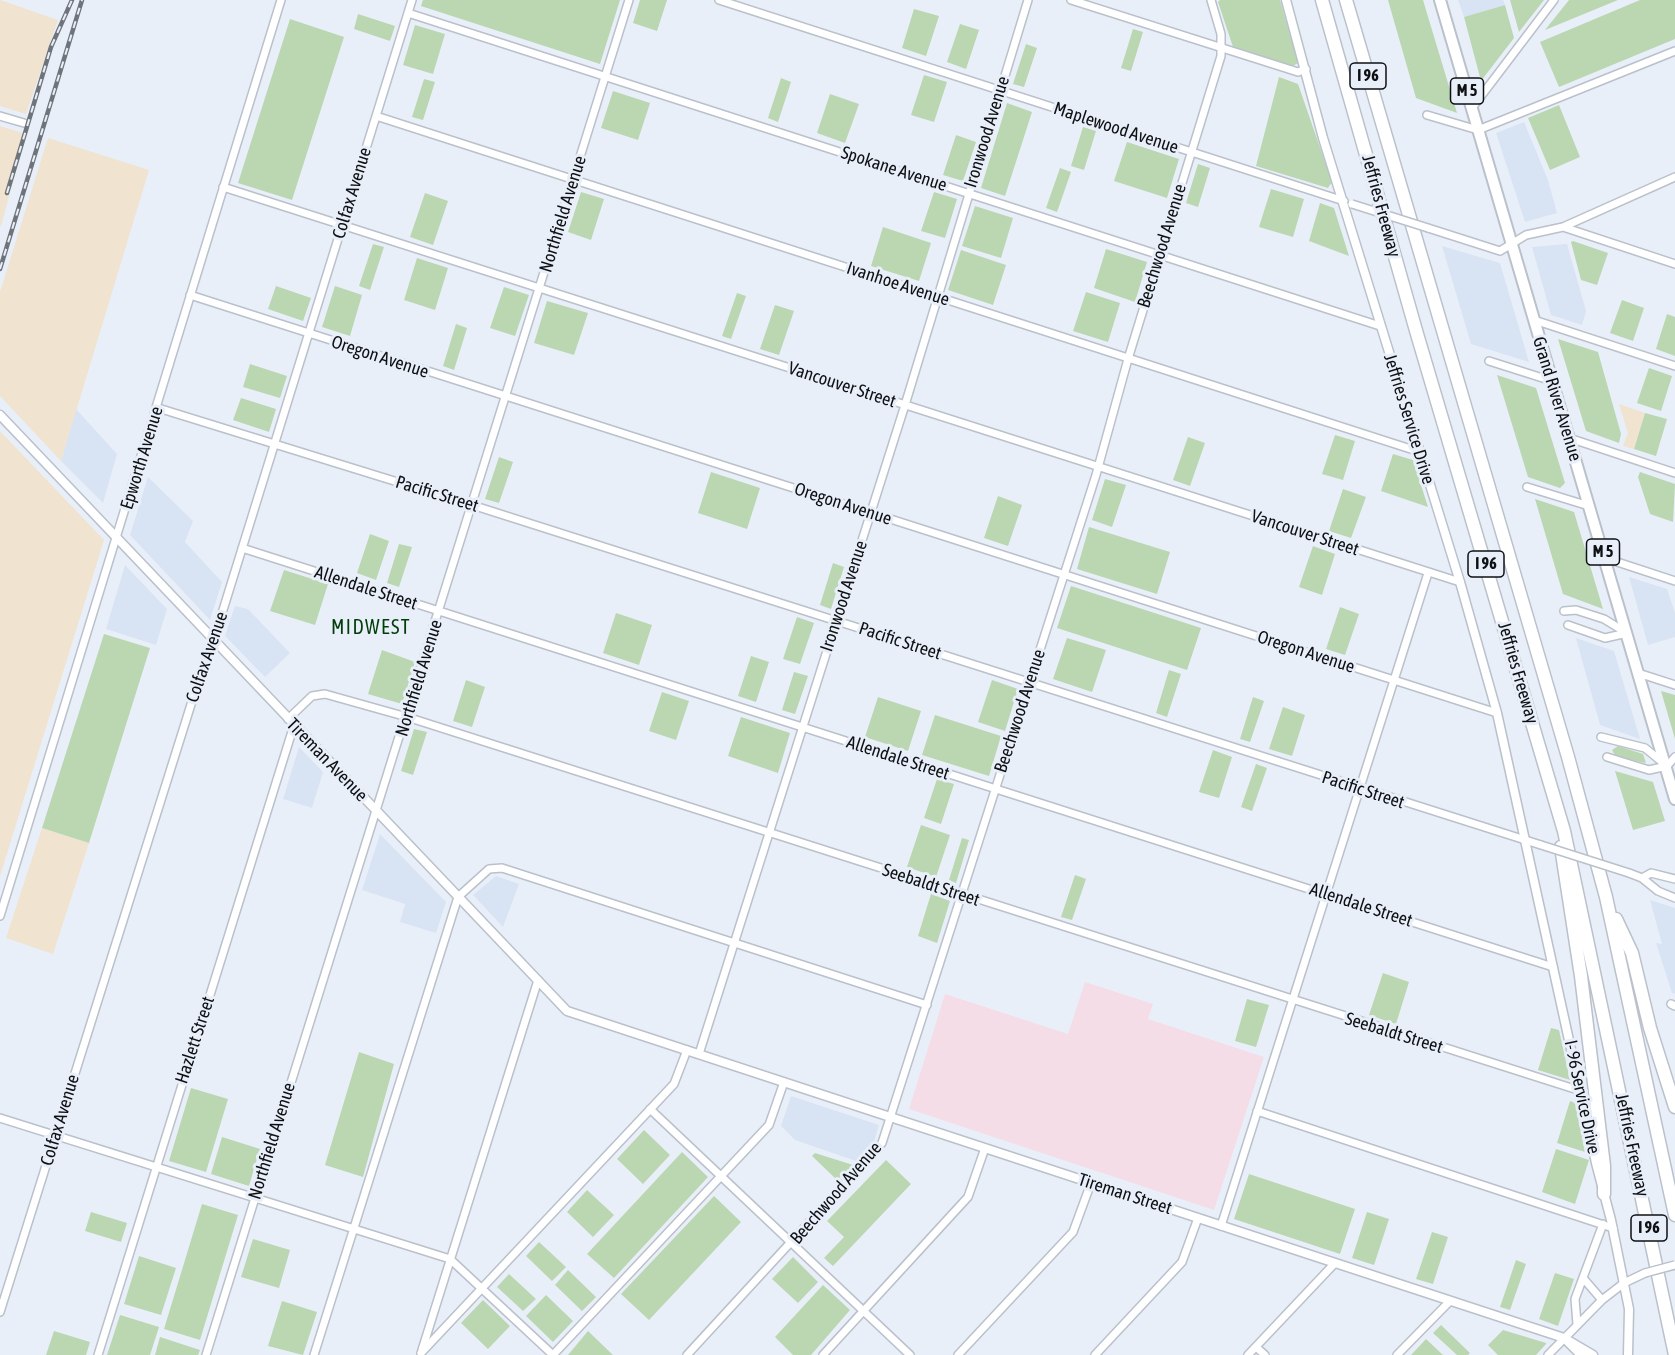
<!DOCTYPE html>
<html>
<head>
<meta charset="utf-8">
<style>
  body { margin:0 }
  canvas { display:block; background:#e8eff9 }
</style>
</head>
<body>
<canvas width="1675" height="1355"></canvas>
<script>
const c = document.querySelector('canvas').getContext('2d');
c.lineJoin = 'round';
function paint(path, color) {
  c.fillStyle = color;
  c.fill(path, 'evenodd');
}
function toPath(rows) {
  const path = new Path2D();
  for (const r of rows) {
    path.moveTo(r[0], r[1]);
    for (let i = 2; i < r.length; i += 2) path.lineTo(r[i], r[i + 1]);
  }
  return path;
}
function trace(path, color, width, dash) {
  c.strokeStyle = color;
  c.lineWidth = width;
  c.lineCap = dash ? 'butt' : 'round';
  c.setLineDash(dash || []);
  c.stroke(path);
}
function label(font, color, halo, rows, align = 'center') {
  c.font = font + ' "Asap Condensed",sans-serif';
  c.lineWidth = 6;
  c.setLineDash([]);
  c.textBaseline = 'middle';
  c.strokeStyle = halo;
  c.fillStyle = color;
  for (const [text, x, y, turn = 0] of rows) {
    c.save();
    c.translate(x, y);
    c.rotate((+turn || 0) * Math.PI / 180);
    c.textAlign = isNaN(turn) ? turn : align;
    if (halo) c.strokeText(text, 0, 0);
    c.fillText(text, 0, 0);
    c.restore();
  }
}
const built = toPath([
  [1458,0,1503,0,1505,5,1464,17],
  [1524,122,1548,180,1557,213,1525,222,1496,133],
  [1567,244,1586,311,1582,325,1551,315,1532,247],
  [1442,246,1500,263,1529,362,1471,344],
  [76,409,117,454,103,503,61,461],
  [148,477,193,521,185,542,222,582,210,620,130,535],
  [125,565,167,609,156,645,106,629],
  [1629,577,1667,589,1675,613,1675,637,1648,645],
  [235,606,248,609,290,653,265,677,225,636],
  [1576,638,1614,651,1640,739,1600,725],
  [299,747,323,772,312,808,283,799],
  [380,834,446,902,436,933,400,922,405,904,362,890],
  [496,876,519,884,503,927,473,895],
  [1650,900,1675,908,1675,994,1672,993,1656,943,1662,944],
  [791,1096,879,1125,874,1142,856,1161,795,1140,781,1126]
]);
const industrial = toPath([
  [0,0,58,20,26,114,0,106],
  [0,126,26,134,1,226,0,226],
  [48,138,149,170,61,461,0,396,0,292],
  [1619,404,1645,413,1634,449,1623,446,1628,433],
  [0,431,104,540,0,876],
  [42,828,89,843,53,954,6,938]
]);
const education = toPath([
  [1085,982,1153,1004,1148,1019,1264,1057,1214,1210,909,1109,945,994,1068,1034]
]);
const green = toPath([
  [423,0,620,0,600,64,421,6],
  [640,0,667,0,657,31,633,23],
  [1220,0,1280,0,1298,63,1293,66,1233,47,1218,2],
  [1388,0,1423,0,1457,113,1416,98],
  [1510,0,1544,0,1519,32],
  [1569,0,1618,0,1545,30],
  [1640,0,1675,0,1675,39,1559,87,1540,42],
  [1505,5,1514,38,1481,81,1464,17],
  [914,9,939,16,926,56,902,48],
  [358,14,395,26,390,41,354,29],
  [290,19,344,37,292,200,238,183],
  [960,24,979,30,966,69,947,62],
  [415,25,445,34,433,74,403,65],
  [1133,29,1143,32,1131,71,1121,68],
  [1026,44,1037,48,1024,87,1013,84],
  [924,75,947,82,934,122,911,115],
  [1279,77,1298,84,1332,182,1328,188,1256,166],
  [781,78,791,82,778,122,768,118],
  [424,79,435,82,423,120,412,117],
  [613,91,650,103,638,140,601,128],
  [830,94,859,104,845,143,817,133],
  [1007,103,1032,112,1005,196,981,188],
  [1559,105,1580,157,1550,170,1528,118],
  [1083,127,1096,131,1084,170,1071,166],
  [956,135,976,142,963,181,943,175],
  [1127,142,1179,159,1167,198,1114,181],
  [1198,164,1210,168,1198,207,1186,203],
  [1060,168,1071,172,1057,212,1046,208],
  [1271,189,1304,199,1293,237,1259,227],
  [581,192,604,199,591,240,568,232],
  [934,192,957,199,945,238,921,231],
  [425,193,448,201,433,245,410,237],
  [1320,203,1334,208,1349,256,1309,241],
  [975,206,1013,218,1001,258,962,246],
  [883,227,931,243,919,281,871,266],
  [1573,241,1608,253,1597,285,1581,280,1571,242],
  [373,244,384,247,370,290,359,286],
  [1106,249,1147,262,1135,302,1094,288],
  [961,250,1006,265,993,305,948,290],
  [417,258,448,268,435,310,404,300],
  [276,286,311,298,303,321,268,309],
  [335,286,362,295,350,336,322,327],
  [504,287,529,295,515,336,490,328],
  [1086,292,1120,303,1108,342,1073,331],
  [737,293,746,296,731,339,722,336],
  [1622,300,1644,308,1633,341,1610,333],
  [547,301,588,313,574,355,534,343],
  [775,305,794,311,779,355,760,349],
  [1667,314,1675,317,1675,356,1656,349],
  [456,324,467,328,454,370,443,366],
  [1558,339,1598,352,1621,434,1619,443,1586,431],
  [250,364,287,376,280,398,243,387],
  [1649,368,1672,376,1661,411,1637,403],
  [1497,375,1536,388,1565,483,1560,488,1528,477],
  [241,398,276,409,269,432,233,420],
  [1645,413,1667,419,1656,456,1634,449],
  [1335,435,1355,441,1343,480,1322,474],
  [1188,437,1205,443,1190,486,1173,480],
  [1393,454,1413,460,1428,507,1381,491],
  [499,457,513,462,499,503,485,499],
  [711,472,760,488,747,529,698,513],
  [1640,472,1675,484,1673,522,1650,514,1638,477],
  [1105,479,1126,485,1112,527,1092,520],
  [1343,489,1366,497,1351,538,1329,531],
  [998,496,1022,505,1008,546,984,538],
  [1535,499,1574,512,1603,609,1563,594],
  [1089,527,1170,552,1157,594,1077,569],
  [370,534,389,541,376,580,357,573],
  [399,544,412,547,399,587,387,583],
  [1313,546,1335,554,1322,595,1299,587],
  [833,563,844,567,831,609,820,605],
  [284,570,328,584,315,625,270,611],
  [1071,586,1201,628,1187,670,1057,628],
  [1340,607,1359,614,1345,655,1326,649],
  [616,613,652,625,639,665,603,653],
  [797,617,814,623,800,664,783,659],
  [104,634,150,648,89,843,42,828],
  [1067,638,1106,650,1092,692,1053,679],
  [382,650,415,662,402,704,368,694],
  [751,656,769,662,756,702,738,696],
  [1169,670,1181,674,1167,717,1156,713],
  [794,672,808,676,795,714,782,710],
  [466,680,485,687,472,727,453,721],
  [992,680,1018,689,1005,731,978,722],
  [1661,691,1675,695,1675,739],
  [662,692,689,701,676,740,649,731],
  [878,697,921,711,908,751,865,737],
  [1253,697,1264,701,1250,742,1240,739],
  [1283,707,1305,715,1292,756,1269,749],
  [935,715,1001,736,989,776,922,755],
  [741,717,790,733,778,773,728,756],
  [414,729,427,732,413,775,401,771],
  [1618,746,1643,754,1646,763,1616,757,1612,750],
  [1213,750,1232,757,1219,798,1199,792],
  [1256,764,1267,768,1252,811,1241,807],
  [1615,771,1653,782,1665,821,1633,830],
  [937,779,954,784,941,824,924,818],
  [921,825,950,835,936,877,907,867],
  [962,838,969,840,956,883,949,880],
  [1075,875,1086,879,1072,920,1061,917],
  [931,894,950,901,937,943,918,936],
  [1383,973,1409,982,1396,1024,1369,1015],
  [1247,999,1269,1005,1256,1047,1235,1041],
  [1551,1028,1559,1030,1570,1080,1538,1070],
  [359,1052,394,1064,363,1177,325,1165],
  [191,1088,228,1099,206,1172,169,1161],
  [1570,1101,1575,1103,1585,1152,1557,1143],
  [644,1130,670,1155,643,1184,617,1159],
  [222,1137,260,1149,249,1186,211,1174],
  [1556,1149,1589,1160,1575,1204,1542,1192],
  [682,1152,708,1177,614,1278,587,1254],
  [815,1153,853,1165,837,1180,812,1156],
  [886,1160,911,1184,833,1266,824,1258,844,1237,827,1221],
  [1249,1174,1355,1209,1340,1254,1234,1219],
  [587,1190,614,1215,593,1237,567,1212],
  [714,1196,741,1222,649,1320,621,1294],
  [202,1204,238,1215,200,1340,164,1329],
  [91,1212,127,1223,121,1242,85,1231],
  [1367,1212,1389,1219,1374,1265,1352,1258],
  [1432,1232,1448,1237,1433,1284,1416,1279],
  [253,1239,290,1250,279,1288,241,1277],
  [539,1242,566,1267,552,1281,526,1256],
  [139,1256,176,1268,161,1315,124,1304],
  [793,1257,818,1282,798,1303,772,1279],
  [1516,1260,1526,1264,1510,1310,1500,1307],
  [568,1270,596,1297,582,1311,555,1285],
  [1555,1273,1574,1279,1558,1326,1539,1319],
  [509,1274,536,1299,523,1311,497,1287],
  [823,1285,850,1310,811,1355,793,1355,775,1337],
  [546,1295,573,1321,553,1342,526,1316],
  [483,1300,510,1326,488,1349,461,1323],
  [282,1301,317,1312,303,1355,268,1346],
  [120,1315,159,1327,150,1355,107,1355],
  [1441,1325,1470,1353,1468,1355,1457,1355,1433,1333],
  [1503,1330,1546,1343,1546,1344,1536,1355,1498,1355,1488,1345],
  [54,1331,90,1342,86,1355,46,1355],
  [588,1331,613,1355,568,1355],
  [160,1337,200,1350,198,1355,155,1355],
  [1426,1339,1443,1355,1411,1355]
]);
const minor = toPath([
  [719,0,1344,201],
  [1071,0,1298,72,1306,69],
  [408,13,1380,326],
  [1472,108,1554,0],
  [1427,115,1478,130,1675,51],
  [0,116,24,123],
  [376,116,1420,452],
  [223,187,1460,582],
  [1563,227,1675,264],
  [1428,228,1500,251,1526,235,1563,227,1675,177],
  [190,295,1497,713],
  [1534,320,1675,366],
  [1489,361,1552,381],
  [158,408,472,505,1541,845],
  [1569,438,1675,473],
  [1527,487,1589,506],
  [242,548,1553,967],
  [1605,558,1675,581],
  [1564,611,1576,610,1604,619,1627,633,1605,638,1568,625],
  [1638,673,1675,685],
  [288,719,312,696,325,694,407,717,1581,1091],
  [1601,737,1645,748,1667,766,1649,770,1607,757],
  [1667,766,1675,757],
  [1629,873,1642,878,1658,891,1675,898],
  [1642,878,1651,873,1675,879],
  [0,916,281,0],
  [1671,1004,1675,1006],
  [699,1054,905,405,1028,0],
  [650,1109,910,1355],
  [1257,1111,1613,1228],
  [0,1118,450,1259,553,1355],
  [1221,1226,1428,573],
  [1583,1278,1602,1300],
  [0,1312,199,679,219,623,412,0],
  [1577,1324,1575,1299,1603,1224],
  [1256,1347,1265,1355],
  [422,1350,538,980],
  [421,1353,674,1084,687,1050],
  [98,1355,294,725],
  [206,1355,629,0],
  [314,1355,458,897,489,869,502,868,927,1005],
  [553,1355,769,1125,784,1082],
  [687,1355,882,1143,1096,475,1128,359,1221,56,1221,34,1211,0],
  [823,1355,968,1197,985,1148],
  [958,1355,1073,1232,1091,1183],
  [1095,1355,1182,1262,1198,1218],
  [1248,1355,1335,1263],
  [1397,1355,1450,1301],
  [1548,1355,1602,1300,1624,1283,1645,1273]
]);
const tertiary = toPath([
  [1286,0,1323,138,1460,582,1497,713,1596,1163,1611,1220,1629,1309,1628,1355],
  [0,415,567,1011,1564,1338,1593,1355],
  [1568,1342,1581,1355]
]);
const primary = toPath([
  [1440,0,1675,799]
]);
const motorway = toPath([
  [1322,0,1417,334,1564,831,1675,1355],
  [1346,0,1568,757,1606,897,1675,1215],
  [1561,847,1581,976,1604,1166,1604,1194],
  [1616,919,1632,953,1650,1028,1675,1107]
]);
const rail = toPath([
  [7,193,51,47,72,0],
  [0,269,82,0]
]);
const minorBridge = toPath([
  [1352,204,1428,228],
  [1541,845,1629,873],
  [1645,1273,1675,1265]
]);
const shields = [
  [1368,76,36],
  [1467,91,33],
  [1603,552,33],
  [1486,564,36],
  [1649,1228,36]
];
const shieldNames = [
  ["I 96",1368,76],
  ["M 5",1467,91],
  ["M 5",1603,552],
  ["I 96",1486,564],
  ["I 96",1649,1228]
];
const streetNames = [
  ["Maplewood Avenue",1116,128,18],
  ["Ironwood Avenue",987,132,-73],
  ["Spokane Avenue",894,169,18],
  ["Colfax Avenue",352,193,-73],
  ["Jeffries Freeway",1381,206,75],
  ["Northfield Avenue",563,214,-73],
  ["Beechwood Avenue",1162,246,-73],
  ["Ivanhoe Avenue",898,284,18],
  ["Oregon Avenue",380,357,18],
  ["Vancouver Street",842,385,18],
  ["Grand River Avenue",1557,399,73],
  ["Jeffries Service Drive",1409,419,73],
  ["Epworth Avenue",142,458,-73],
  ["Pacific Street",437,494,17],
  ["Oregon Avenue",843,504,18],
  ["Vancouver Street",1305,533,18],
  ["Allendale Street",366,588,18],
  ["Ironwood Avenue",844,596,-72],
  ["Pacific Street",900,641,18],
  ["Oregon Avenue",1306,652,18],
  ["Colfax Avenue",207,657,-71],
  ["Jeffries Freeway",1518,673,74],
  ["Northfield Avenue",419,678,-73],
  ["Beechwood Avenue",1020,711,-72],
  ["Allendale Street",898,758,18],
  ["Tireman Avenue",327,760,46],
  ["Pacific Street",1363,790,18],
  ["Seebaldt Street",931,885,18],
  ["Allendale Street",1361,905,18],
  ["Seebaldt Street",1394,1033,17],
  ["Hazlett Street",195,1040,-72],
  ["I- 96 Service Drive",1582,1097,78],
  ["Colfax Avenue",60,1120,-73],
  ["Northfield Avenue",272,1141,-73],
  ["Jeffries Freeway",1632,1145,78],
  ["Beechwood Avenue",836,1193,-49],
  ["Tireman Street",1125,1194,18]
];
const neighbourhoodNames = [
  ["MIDWEST",371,628]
];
paint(built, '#d8e4f4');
paint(industrial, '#f0e3cf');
paint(education, '#f5dde8');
paint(green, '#bad7b2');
trace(minor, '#bac1cb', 10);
trace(tertiary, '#bac1cb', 11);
trace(primary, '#bac1cb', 14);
trace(motorway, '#bac1cb', 15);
trace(minor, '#fff', 7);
trace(tertiary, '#fff', 8);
trace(primary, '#fff', 10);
trace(motorway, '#fff', 12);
trace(rail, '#6f737a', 4.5);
trace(rail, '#e8eff9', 2, [7]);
trace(minorBridge, '#bac1cb', 10, []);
trace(minorBridge, '#fff', 7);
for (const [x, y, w] of shields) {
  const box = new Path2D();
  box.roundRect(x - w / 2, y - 13, w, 26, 4.5);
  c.fillStyle = '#e8eff9';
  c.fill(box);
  trace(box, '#0e1014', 1.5);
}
label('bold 16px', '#0e1014', null, shieldNames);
label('18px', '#0e1014', '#e8eff9', streetNames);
c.letterSpacing = '1.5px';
label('20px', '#003d09', '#e8eff9', neighbourhoodNames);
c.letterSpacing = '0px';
</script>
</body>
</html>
